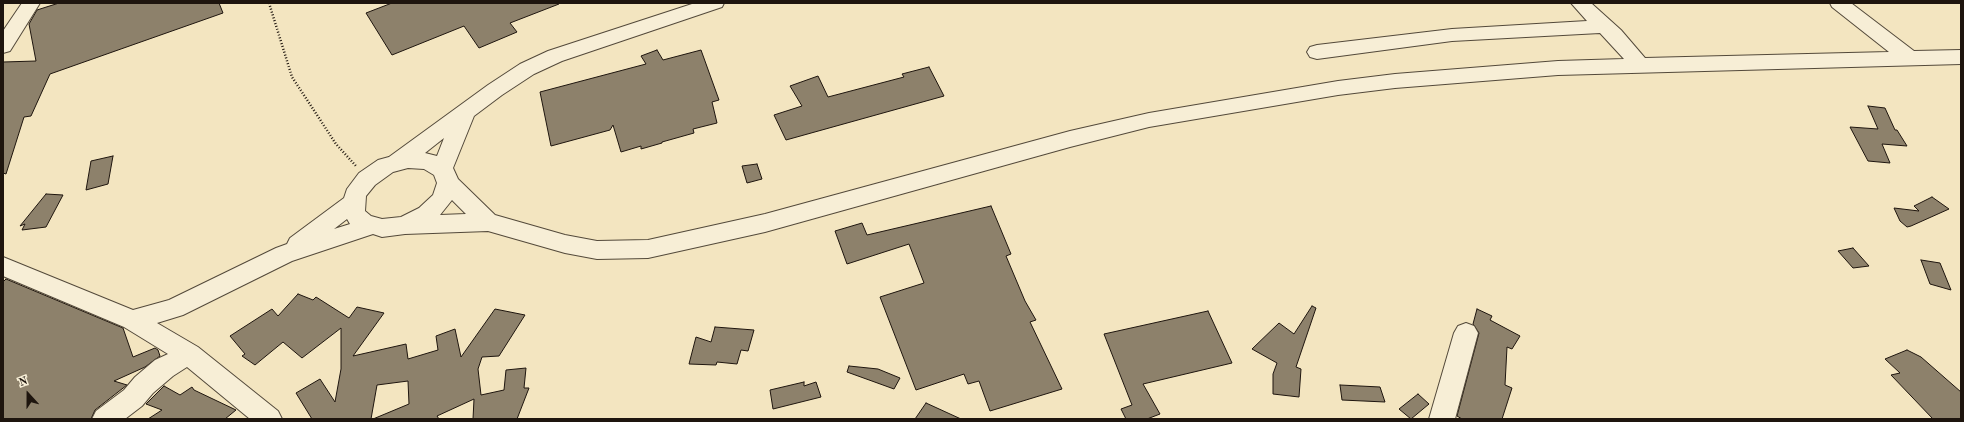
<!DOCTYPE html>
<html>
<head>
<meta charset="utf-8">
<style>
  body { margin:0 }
  #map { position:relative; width:1964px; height:422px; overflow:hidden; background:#f3e5c0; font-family:"Old Standard TT",serif }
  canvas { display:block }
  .frame { position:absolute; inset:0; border:4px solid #1e150e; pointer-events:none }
  .north { position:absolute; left:8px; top:374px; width:40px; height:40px; -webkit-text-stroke:3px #f7eed6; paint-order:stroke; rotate:339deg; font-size:11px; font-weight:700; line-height:16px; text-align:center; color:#1e150e }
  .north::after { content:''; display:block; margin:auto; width:14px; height:18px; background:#1e150e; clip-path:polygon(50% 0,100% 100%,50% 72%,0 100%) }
</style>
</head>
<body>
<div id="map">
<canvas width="1964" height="422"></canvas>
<div class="frame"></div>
<div class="north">N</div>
</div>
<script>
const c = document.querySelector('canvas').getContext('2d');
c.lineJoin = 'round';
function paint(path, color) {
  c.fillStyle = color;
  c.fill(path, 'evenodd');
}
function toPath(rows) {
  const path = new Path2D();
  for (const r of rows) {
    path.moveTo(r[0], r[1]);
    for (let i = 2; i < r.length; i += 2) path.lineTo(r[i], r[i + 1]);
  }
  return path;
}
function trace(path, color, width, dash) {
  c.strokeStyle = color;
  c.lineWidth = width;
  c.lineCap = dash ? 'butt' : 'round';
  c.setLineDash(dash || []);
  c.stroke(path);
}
const building = toPath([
  [59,3,219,3,223,13,50,74,31,116,24,117,6,174,3,173,3,62,36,61,29,24,37,10,59,3],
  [392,3,558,3,559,4,510,23,517,32,479,48,464,26,392,55,366,13,392,3],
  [657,50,663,60,701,50,719,100,712,102,717,123,693,129,694,133,662,142,662,143,641,149,641,146,621,152,613,125,610,130,551,146,540,92,646,64,641,56,657,50],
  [929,67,944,96,786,140,774,115,802,106,790,86,818,76,828,97,904,77,902,74,929,67],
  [1868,106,1885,108,1895,130,1897,130,1907,146,1882,144,1890,163,1868,161,1850,127,1878,129,1868,106],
  [113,156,108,184,86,190,91,161,113,156],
  [757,164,762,179,747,183,742,166,757,164],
  [46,194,63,195,46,227,22,230,25,224,20,226,46,194],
  [1932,197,1949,209,1911,226,1907,227,1900,221,1894,208,1919,211,1914,206,1932,197],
  [991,206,1011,254,1006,256,1025,301,1036,320,1030,322,1062,389,990,411,979,381,968,384,964,374,916,390,880,297,924,283,909,244,847,264,835,231,862,223,867,235,991,206],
  [1853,248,1869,266,1853,268,1838,251,1853,248],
  [1921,260,1940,263,1951,290,1930,284,1921,260],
  [6,279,123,328,133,357,155,348,158,350,160,356,145,367,114,381,127,385,95,410,91,419,3,419,3,282,6,279],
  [298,294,313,300,316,297,349,318,357,307,384,313,353,356,406,344,408,359,438,350,436,336,455,329,461,357,495,309,525,315,499,356,482,357,478,369,481,395,504,390,506,370,526,368,524,388,529,388,517,419,473,419,474,399,437,416,439,419,373,419,409,404,408,381,377,385,371,419,312,419,296,393,320,379,335,402,341,369,341,328,302,358,283,342,255,365,242,356,245,354,230,336,272,309,278,316,298,294],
  [1312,306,1316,308,1296,367,1301,369,1299,397,1273,394,1273,374,1277,363,1252,349,1279,323,1294,334,1312,306],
  [1477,309,1492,316,1490,320,1520,336,1512,349,1507,347,1505,385,1512,388,1502,419,1462,419,1457,416,1479,333,1473,324,1477,309],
  [1208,311,1232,363,1143,384,1160,414,1147,419,1126,419,1121,409,1132,405,1104,334,1208,311],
  [715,327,754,330,748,351,741,350,737,364,717,362,716,365,689,364,696,337,711,342,715,327],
  [1907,350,1921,357,1961,392,1961,419,1933,419,1891,375,1900,373,1885,359,1907,350],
  [849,366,878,369,900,378,894,389,847,372,849,366],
  [804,382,804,386,816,382,821,397,773,409,770,390,804,382],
  [1340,385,1380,387,1385,402,1342,400,1340,385],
  [164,386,180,395,192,387,194,390,236,410,225,419,148,419,162,410,146,404,164,386],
  [1418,394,1429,404,1411,419,1399,409,1418,394],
  [926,403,961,419,915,419,926,403]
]);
const path = toPath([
  [269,3,292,77,336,144,356,166]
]);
const minor = toPath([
  [22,3,40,3,10,51,3,53,3,31,22,3],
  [695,3,724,3,722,7,562,61,534,74,502,95,474,116,453,168,458,179,495,215,565,235,597,241,648,240,765,214,1070,131,1149,113,1338,81,1395,74,1558,61,1624,59,1600,33,1452,41,1317,59,1310,57,1307,52,1310,47,1317,45,1452,29,1587,21,1571,3,1591,3,1621,30,1645,58,1889,52,1832,7,1830,3,1851,3,1914,51,1961,50,1961,64,1558,75,1395,88,1338,95,1149,127,1070,147,765,232,648,258,597,259,565,253,488,231,405,234,382,237,373,234,292,261,183,315,157,323,198,347,278,411,282,419,250,419,187,367,173,376,153,393,142,406,125,419,92,419,96,411,124,390,135,377,155,360,168,354,124,327,3,276,3,257,133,310,169,300,276,248,287,244,290,238,344,198,347,189,359,173,378,160,389,157,488,85,520,64,548,51,695,3],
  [444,138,437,156,425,153,444,138],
  [408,168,424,169,434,175,437,183,433,195,419,208,401,217,382,219,371,216,365,211,366,196,375,185,393,172,408,168],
  [452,200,466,214,440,215,452,200],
  [347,219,350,224,334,229,347,219],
  [1466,323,1474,326,1478,333,1455,419,1429,419,1454,333,1458,326,1466,323]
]);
paint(building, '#8d816b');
trace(building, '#1e150e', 1);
trace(minor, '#53493a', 2);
trace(path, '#1e150e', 2.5, [1, 2]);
paint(minor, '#f7eed6');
</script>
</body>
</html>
